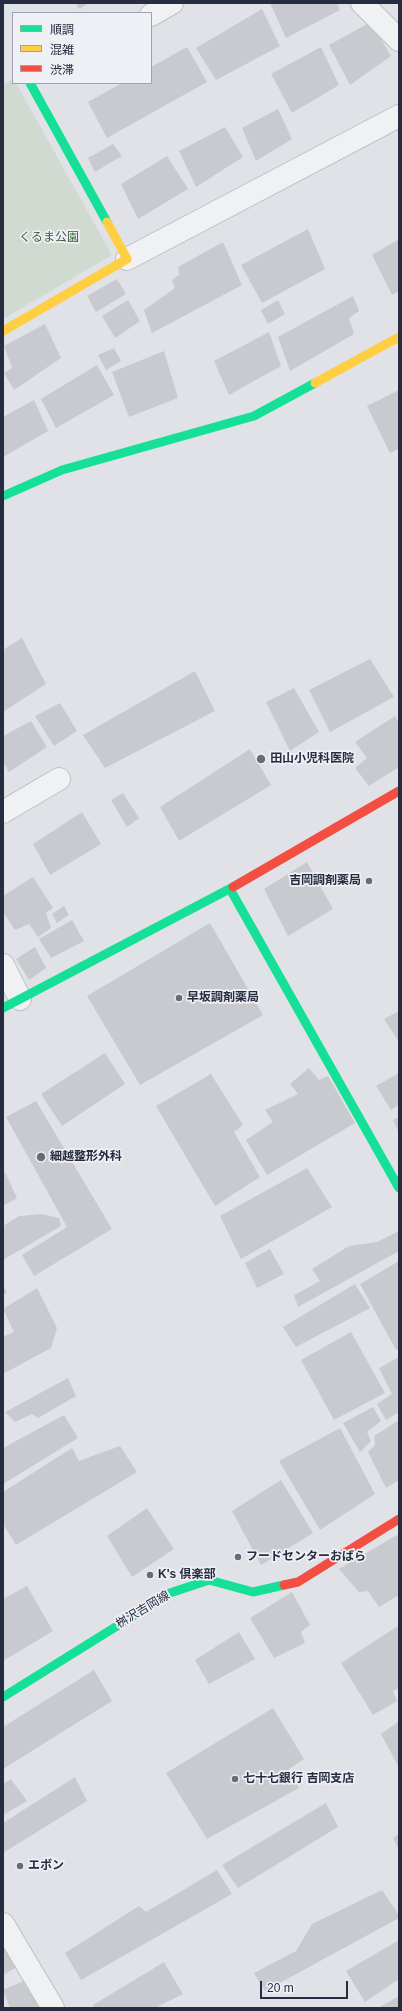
<!DOCTYPE html>
<html>
<head>
<meta charset="utf-8">
<style>
  body { margin:0 }
  #map { position:relative; width:402px; height:2011px; overflow:hidden; background:#e1e2e7; font-family:Arial,"Noto Sans JP",sans-serif }
  canvas { display:block }
  .frame { position:absolute; inset:0; border:4px solid #272d40; pointer-events:none }
  .legend { position:absolute; left:12px; top:12px; width:140px; height:72px; box-sizing:border-box; background:#eef0f6; border:1px solid #9ea2ad; margin:0; padding:5px 7px; list-style:none; font-size:12px; color:#272d40 }
  .legend li { display:flex; align-items:center; gap:8px; height:20px }
  .legend b { width:20px; border:1px solid #9ea2ad }
  .scale { position:absolute; left:260px; top:1981px; width:88px; height:18px; box-sizing:border-box; border:2px solid #272d40; border-top:0; padding-left:5px; font-size:12px; line-height:14px; white-space:nowrap; color:#272d40; -webkit-text-stroke:3px #eef0f6; paint-order:stroke }
</style>
</head>
<body>
<div id="map">
<canvas width="402" height="2011"></canvas>
<div class="frame"></div>
<ul class="legend">
<li><b style="height:5px;background:#16e098"></b>順調</li>
<li><b style="height:5px;background:#ffcf43"></b>混雑</li>
<li><b style="height:5px;background:#f24e42"></b>渋滞</li>
</ul>
<div class="scale">20 m</div>
</div>
<script>
const c = document.querySelector('canvas').getContext('2d');
c.lineJoin = 'round';
function paint(path, color) {
  c.fillStyle = color;
  c.fill(path, 'evenodd');
}
function toPath(rows) {
  const path = new Path2D();
  for (const r of rows) {
    path.moveTo(r[0], r[1]);
    for (let i = 2; i < r.length; i += 2) path.lineTo(r[i], r[i + 1]);
  }
  return path;
}
function trace(path, color, width, dash) {
  c.strokeStyle = color;
  c.lineWidth = width;
  c.lineCap = dash ? 'butt' : 'round';
  c.setLineDash(dash || []);
  c.stroke(path);
}
function label(font, color, halo, rows, align = 'center') {
  c.font = font + ' Arial,"Noto Sans JP",sans-serif';
  c.lineWidth = 3.5;
  c.setLineDash([]);
  c.textBaseline = 'middle';
  c.strokeStyle = halo;
  c.fillStyle = color;
  for (const [text, x, y, turn = 0] of rows) {
    c.save();
    c.translate(x, y);
    c.rotate((+turn || 0) * Math.PI / 180);
    c.textAlign = isNaN(turn) ? turn : align;
    if (halo) c.strokeText(text, 0, 0);
    c.fillText(text, 0, 0);
    c.restore();
  }
}
const green = toPath([
  [13,79,13,83,16,83,112,255,3,319,3,85]
]);
const building = toPath([
  [76,3,89,3,79,9],
  [270,3,337,3,340,10,286,38],
  [262,9,280,46,216,80,196,48],
  [371,22,391,56,350,85,329,45],
  [187,47,207,82,107,138,88,102,122,83,151,83,151,67],
  [321,47,339,85,292,113,271,74],
  [278,109,292,139,256,161,242,128],
  [225,127,243,157,196,187,179,151],
  [113,144,122,156,95,172,88,158],
  [167,156,188,189,138,219,121,184],
  [308,229,325,269,262,303,241,265],
  [399,239,399,291,392,295,372,255],
  [223,242,242,285,152,333,144,310,175,288,172,280,179,275,178,267],
  [117,279,126,294,96,312,87,296],
  [353,296,359,311,349,318,354,334,290,371,278,337],
  [128,300,140,321,115,338,102,316],
  [278,300,285,314,268,324,261,310],
  [45,324,61,358,14,390,4,373,12,368,4,346],
  [269,332,281,366,229,395,214,361],
  [114,348,121,361,106,370,98,355],
  [164,351,178,398,129,417,112,372],
  [97,365,114,395,56,428,41,399],
  [399,390,399,449,390,453,367,406],
  [34,400,48,431,3,457,3,417],
  [22,638,46,684,3,712,3,650],
  [370,659,394,697,330,732,309,690],
  [195,671,215,711,105,768,83,735],
  [294,688,319,732,290,751,266,702],
  [60,703,77,731,54,746,35,716],
  [395,716,399,723,399,767,369,786,355,768,367,758,355,742],
  [31,721,47,747,9,772,3,762,3,736],
  [250,749,271,785,179,841,160,807],
  [123,793,139,818,127,827,111,800],
  [82,812,101,844,50,875,33,844],
  [307,862,333,909,288,936,264,889],
  [33,877,53,908,46,913,51,928,38,937,29,924,15,930,3,912,3,896],
  [64,906,69,915,57,923,52,914],
  [72,920,84,941,51,958,39,939],
  [210,923,263,1015,140,1085,87,996],
  [35,947,46,968,29,980,16,959],
  [399,1011,399,1042,384,1019],
  [105,1053,125,1084,62,1126,41,1094],
  [309,1068,319,1080,328,1076,355,1123,267,1175,246,1140,273,1122,265,1110,298,1094,290,1084],
  [399,1073,399,1105,391,1110,376,1086],
  [211,1074,243,1125,234,1132,260,1177,215,1206,156,1106],
  [36,1101,112,1229,34,1276,22,1255,67,1227,6,1117],
  [399,1117,399,1133,393,1120],
  [307,1168,332,1207,241,1259,220,1216],
  [5,1172,17,1198,3,1206,3,1173],
  [41,1214,59,1218,61,1226,3,1260,3,1226,19,1216],
  [399,1231,399,1251,298,1307,294,1295,320,1281,312,1269,349,1246,377,1242],
  [270,1249,284,1274,257,1288,245,1263],
  [399,1261,399,1349,396,1350,360,1284],
  [3,1284,7,1293,3,1295],
  [355,1284,370,1308,296,1347,283,1327],
  [37,1288,57,1328,51,1348,3,1374,3,1337,14,1332,3,1309],
  [351,1332,385,1393,334,1420,301,1360],
  [399,1357,399,1412,386,1420,377,1404,392,1394,379,1368],
  [68,1378,76,1396,38,1418,32,1414,15,1422,5,1412],
  [373,1407,381,1421,367,1432,371,1441,360,1452,343,1423],
  [64,1415,78,1438,3,1484,3,1448],
  [399,1420,399,1480,386,1488,368,1452,375,1445,374,1436],
  [340,1428,375,1494,320,1530,279,1461],
  [120,1446,137,1472,16,1545,3,1524,3,1492,72,1448,79,1461],
  [281,1480,313,1533,261,1565,232,1511],
  [147,1508,174,1549,132,1577,107,1536],
  [397,1535,399,1540,399,1595,379,1607,368,1591,359,1592,339,1569],
  [27,1586,53,1631,3,1661,3,1599],
  [292,1592,310,1625,301,1632,305,1643,274,1658,250,1618],
  [398,1626,399,1688,393,1691,397,1701,373,1715,341,1663],
  [239,1632,255,1659,209,1684,195,1660],
  [94,1670,112,1701,3,1769,3,1727],
  [273,1708,304,1759,289,1769,299,1788,207,1839,166,1773],
  [399,1721,399,1768,381,1734],
  [75,1777,87,1801,3,1853,3,1823],
  [11,1779,27,1801,3,1815,3,1784],
  [326,1803,338,1827,238,1888,222,1865],
  [399,1834,399,1850,393,1838],
  [217,1870,232,1894,81,1980,65,1953,139,1906,146,1912],
  [382,1890,399,1915,399,1918,265,1991,254,1973,296,1951,312,1924],
  [399,1940,399,1979,365,2002,346,1971],
  [3,1941,17,1967,3,1975],
  [164,1962,183,1994,155,2008,94,2008,93,2005],
  [28,1979,43,2008,10,2008,3,1990],
  [399,1996,399,2008,378,2008]
]);
const street = toPath([
  [362,3,399,40],
  [151,15,172,3],
  [127,259,399,116],
  [3,812,59,779],
  [3,965,20,999],
  [3,1924,53,2008]
]);
const fast = toPath([
  [30,83,107,222],
  [3,496,62,470,254,416,315,383],
  [230,889,399,1188],
  [3,1008,233,887],
  [3,1697,170,1593,209,1580,253,1592,284,1585]
]);
const slow = toPath([
  [3,331,127,259,107,222],
  [315,383,399,337]
]);
const jam = toPath([
  [233,887,399,791],
  [284,1585,298,1582,399,1519]
]);
const markers = [
  [261,759,5,"#686c7a"],
  [369,881,4,"#686c7a"],
  [179,998,4,"#686c7a"],
  [41,1157,5,"#686c7a"],
  [238,1557,4,"#686c7a"],
  [150,1575,4,"#686c7a"],
  [235,1779,4,"#686c7a"],
  [20,1866,4,"#686c7a"]
];
const parkNames = [
  ["くるま公園",49,238]
];
const poiNames = [
  ["田山小児科医院",270,759],
  ["吉岡調剤薬局",361,881,"right"],
  ["早坂調剤薬局",187,998],
  ["細越整形外科",50,1157],
  ["フードセンターおばら",246,1557],
  ["K's 倶楽部",158,1575],
  ["七十七銀行 吉岡支店",243,1779],
  ["エボン",28,1866]
];
const streetNames = [
  ["桝沢吉岡線",143,1610,-31]
];
paint(green, '#d0dad1');
paint(building, '#c9cacf');
trace(street, '#bfc0c5', 24);
trace(street, '#f0f1f3', 22);
trace(fast, '#16e098', 9);
trace(slow, '#ffcf43', 9);
trace(jam, '#f24e42', 9);
for (const [x, y, r, color] of markers) {
  const dot = new Path2D();
  dot.arc(x, y, r, 0, 2 * Math.PI);
  c.fillStyle = color;
  c.fill(dot);
  trace(dot, '#eef0f6', 1.5);
}
label('12px', '#365c34', '#eef0f6', parkNames);
label('bold 12px', '#272d40', '#eef0f6', poiNames, 'left');
label('12px', '#272d40', '#eef0f6', streetNames);
</script>
</body>
</html>
